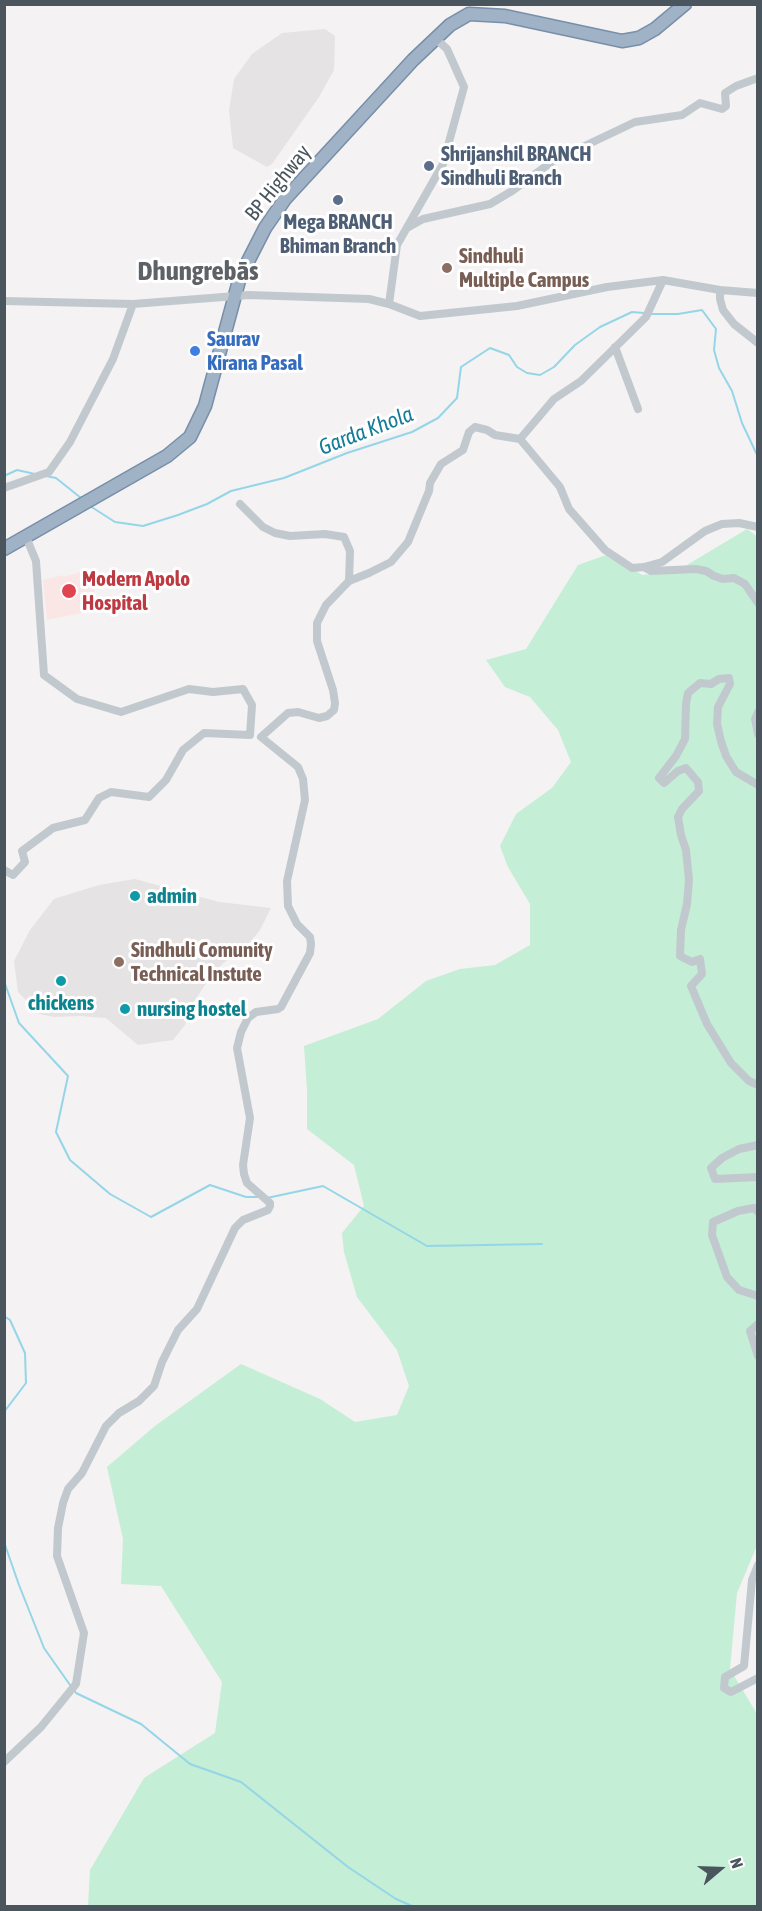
<!DOCTYPE html>
<html>
<head>
<meta charset="utf-8">
<style>
  body { margin:0 }
  #map { position:relative; width:762px; height:1911px; overflow:hidden; background:#f4f2f2; font-family:"Asap Condensed",sans-serif }
  canvas { display:block }
  .frame { position:absolute; inset:0; border:6px solid #4a555e; pointer-events:none }
  .north { position:absolute; left:690px; top:1839px; width:60px; height:60px; -webkit-text-stroke:4px #fff; paint-order:stroke; rotate:71deg; font-size:16px; font-weight:700; line-height:24px; text-align:center; color:#4a555e }
  .north::after { content:''; display:block; margin:auto; width:21px; height:27px; background:#4a555e; clip-path:polygon(50% 0,100% 100%,50% 72%,0 100%) }
</style>
</head>
<body>
<div id="map">
<canvas width="762" height="1911"></canvas>
<div class="frame"></div>
<div class="north">N</div>
</div>
<script>
const c = document.querySelector('canvas').getContext('2d');
c.lineJoin = 'round';
function paint(path, color) {
  c.fillStyle = color;
  c.fill(path, 'evenodd');
}
function toPath(rows) {
  const path = new Path2D();
  for (const r of rows) {
    path.moveTo(r[0], r[1]);
    for (let i = 2; i < r.length; i += 2) path.lineTo(r[i], r[i + 1]);
  }
  return path;
}
function trace(path, color, width, dash) {
  c.strokeStyle = color;
  c.lineWidth = width;
  c.lineCap = dash ? 'butt' : 'round';
  c.setLineDash(dash || []);
  c.stroke(path);
}
function label(font, color, halo, rows, align = 'center') {
  c.font = font + ' "Asap Condensed",sans-serif';
  c.lineWidth = 6;
  c.setLineDash([]);
  c.textBaseline = 'middle';
  c.strokeStyle = halo;
  c.fillStyle = color;
  for (const [text, x, y, turn = 0] of rows) {
    c.save();
    c.translate(x, y);
    c.rotate((+turn || 0) * Math.PI / 180);
    c.textAlign = isNaN(turn) ? turn : align;
    if (halo) c.strokeText(text, 0, 0);
    c.fillText(text, 0, 0);
    c.restore();
  }
}
const education = toPath([
  [325,29,335,36,334,70,319,97,272,164,267,167,233,148,229,111,234,79,252,54,282,33],
  [135,879,219,902,271,908,260,930,246,947,222,964,207,982,193,1003,185,1025,173,1040,138,1045,106,1018,80,1016,54,1017,39,1014,18,992,14,961,30,930,54,899,99,885]
]);
const medical = toPath([
  [87,570,99,603,92,611,47,620,43,580,62,575,63,577]
]);
const green = toPath([
  [747,529,758,537,758,1543,737,1593,730,1669,757,1714,757,1906,88,1906,90,1870,144,1778,215,1733,222,1682,161,1586,121,1584,123,1539,107,1467,155,1426,241,1364,320,1399,355,1422,397,1415,409,1386,397,1350,357,1297,344,1252,342,1233,364,1206,354,1165,307,1129,307,1090,304,1046,378,1019,426,981,460,969,495,965,530,945,530,904,508,867,500,846,516,814,552,788,571,762,558,730,530,697,505,687,486,660,526,649,578,565,609,554,642,575,677,571]
]);
const stream = toPath([
  [650,314,678,314,702,310,716,329,714,350,719,368,732,391,742,423,758,457],
  [4,476,17,470,35,474],
  [46,476,56,478,81,498],
  [90,506,115,522,143,526,178,515,207,504,231,491,284,478,347,453,412,432,438,418,457,398,461,367,490,348,509,355,517,367,527,373,540,375,554,367,575,345,600,327,632,312,644,313],
  [4,981,19,1023,68,1076,56,1132,70,1160,110,1194,151,1217,210,1185,246,1197,259,1197],
  [267,1198,323,1186,427,1246,542,1244],
  [4,1316,10,1320,25,1353,26,1383,4,1412],
  [4,1440,4,1443],
  [4,1542,19,1585,44,1648,70,1685],
  [74,1690,76,1693,141,1724,190,1764,241,1782,348,1867,396,1899,412,1906]
]);
const minor = toPath([
  [407,228,423,219,490,204,512,191,553,161,635,122,682,115,700,103,722,109,726,106,725,93,736,86,758,78],
  [663,280,720,290,758,293],
  [720,290,720,299,723,310,734,324,758,343],
  [4,301,133,304,249,295,369,299,389,304],
  [615,347,638,409],
  [520,439,560,487,569,509,605,550,632,568,644,567,662,562,705,531,722,524,739,523,758,527],
  [4,488,49,472,70,442,113,359,133,304],
  [240,504,263,527,275,533,290,536,325,534,344,537,350,551,349,581],
  [644,567,651,571,696,569,706,571,714,576,723,579,734,578,745,584,758,603],
  [758,712,755,719,758,734],
  [758,785,736,772,726,756,721,741,717,724,718,707,730,684,729,678,719,679,711,684,700,683,688,693,686,704,685,739,676,756,659,778,664,783,678,771,686,768,698,782,699,791,682,809,678,817,681,835,686,850,689,880,687,904,681,930,680,956,692,962,700,959,702,974,691,986,707,1024,731,1063,749,1081,758,1085],
  [4,870,13,875,25,862,22,851,53,828,85,820,99,798,111,792,149,797,166,780,183,750,204,733,250,735,252,705,243,689,213,692,189,689,121,712,77,699,44,675,36,561,26,537],
  [758,1145,739,1149,722,1158,711,1168,715,1179,758,1177],
  [758,1212,754,1208,738,1211,713,1222,712,1235,727,1277,739,1290,758,1296],
  [758,1324,750,1331,758,1356],
  [758,1565,752,1580,744,1666,725,1677,724,1688,731,1692,758,1678],
  [4,1762,41,1727,76,1684,84,1633,57,1556,58,1528,63,1503,68,1489,82,1473,106,1426,119,1413,139,1401,154,1386,162,1362,178,1330,197,1309,235,1228,243,1220,268,1210,270,1206,270,1203,247,1183,244,1174,243,1165,250,1118,237,1048,241,1032,248,1018,256,1012,278,1009,281,1007,310,953,311,944,310,937,297,924,288,906,287,881,305,800,303,779,298,767,261,737,288,713,298,712,319,718,327,716,334,710,335,703,333,690,317,641,317,623,326,605,349,581,369,573,391,562,408,542,429,491,430,483,441,464,463,450,469,432,475,427,487,430,495,435,520,439,554,399,581,381,646,317,663,280,607,287,517,306,420,316,389,304,397,245,443,164,464,87,447,49,435,38]
]);
const trunk = toPath([
  [4,549,167,456,190,437,205,406,240,277,265,228,285,199,413,60,450,25,469,14,505,16,622,41,639,38,655,29,685,4]
]);
const markers = [
  [429,166,6,"#5c6f8a"],
  [338,200,6,"#5c6f8a"],
  [447,268,6,"#8d6e63"],
  [195,351,6,"#3f7fe0"],
  [69,591,8,"#e0444e"],
  [135,896,6,"#0f9aa8"],
  [119,962,6,"#8d6e63"],
  [61,981,6,"#0f9aa8"],
  [125,1009,6,"#0f9aa8"]
];
const serviceNames = [
  ["Shrijanshil BRANCH",441,154],
  ["Sindhuli Branch",441,178],
  ["Mega BRANCH",338,222,"center"],
  ["Bhiman Branch",338,246,"center"]
];
const streetNames = [
  ["BP Highway",278,183,-51]
];
const educationNames = [
  ["Sindhuli",459,256],
  ["Multiple Campus",459,280],
  ["Sindhuli Comunity",131,950],
  ["Technical Instute",131,974]
];
const shopNames = [
  ["Saurav",207,339],
  ["Kirana Pasal",207,363]
];
const healthNames = [
  ["Modern Apolo",82,579],
  ["Hospital",82,603]
];
const cultureNames = [
  ["admin",147,896],
  ["chickens",61,1003,"center"],
  ["nursing hostel",137,1009]
];
const waterNames = [
  ["Garda Khola",366,431,-21]
];
const districtNames = [
  ["Dhungrebās",198,271]
];
paint(education, '#e5e3e3');
paint(medical, '#fae7e5');
paint(green, '#c4eed5');
trace(stream, '#94d6e8', 2);
trace(trunk, '#788fa9', 15);
trace(minor, '#c1c9cf', 8);
trace(trunk, '#a0b2c6', 12);
for (const [x, y, r, color] of markers) {
  const dot = new Path2D();
  dot.arc(x, y, r, 0, 2 * Math.PI);
  c.fillStyle = color;
  c.fill(dot);
  trace(dot, '#fff', 2);
}
label('bold 21px', '#4e5e75', '#fff', serviceNames, 'left');
label('21px', '#4a555e', '#fff', streetNames);
label('bold 21px', '#785e54', '#fff', educationNames, 'left');
label('bold 21px', '#366cbe', '#fff', shopNames, 'left');
label('bold 21px', '#be3a42', '#fff', healthNames, 'left');
label('bold 21px', '#0d838f', '#fff', cultureNames, 'left');
label('italic 22px', '#147b98', '#fff', waterNames);
label('bold 27px', '#5e6266', '#fff', districtNames);
</script>
</body>
</html>
